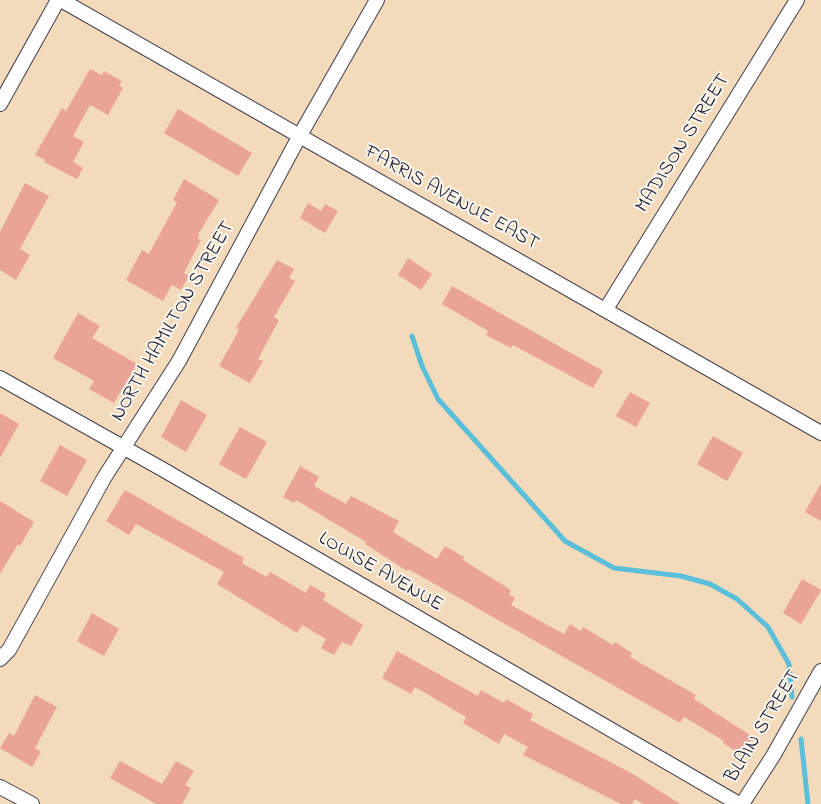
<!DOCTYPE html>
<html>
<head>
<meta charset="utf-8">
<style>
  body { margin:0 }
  canvas { display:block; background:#f3daba }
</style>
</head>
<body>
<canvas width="821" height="804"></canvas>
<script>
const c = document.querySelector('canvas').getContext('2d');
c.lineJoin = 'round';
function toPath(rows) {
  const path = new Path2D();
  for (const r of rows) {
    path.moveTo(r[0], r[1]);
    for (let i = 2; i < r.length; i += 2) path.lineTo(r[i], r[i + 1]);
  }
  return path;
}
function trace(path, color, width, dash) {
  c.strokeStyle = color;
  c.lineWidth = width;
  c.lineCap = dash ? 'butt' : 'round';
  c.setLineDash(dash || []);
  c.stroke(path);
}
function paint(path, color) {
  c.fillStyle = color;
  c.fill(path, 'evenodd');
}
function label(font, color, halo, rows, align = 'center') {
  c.font = font + ' "Indie Flower",sans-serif';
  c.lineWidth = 4;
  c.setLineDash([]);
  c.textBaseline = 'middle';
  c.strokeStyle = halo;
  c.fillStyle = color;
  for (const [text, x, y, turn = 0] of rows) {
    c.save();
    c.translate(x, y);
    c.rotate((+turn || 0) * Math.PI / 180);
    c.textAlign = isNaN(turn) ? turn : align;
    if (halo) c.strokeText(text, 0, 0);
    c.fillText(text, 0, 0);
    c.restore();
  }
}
const stream = toPath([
  [412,336,422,366,438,399,565,541,614,568,681,576,710,584,737,599,768,627,789,664,792,697],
  [801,739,808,804]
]);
const building = toPath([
  [90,69,102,75,104,71,122,81,119,86,123,88,108,115,90,105,73,136,84,142,73,162,83,168,77,179,44,162,45,160,35,155,62,108,66,111],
  [178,109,252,153,238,176,164,133],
  [184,179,219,200,199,233,198,239,201,240,184,273,189,276,181,290,172,285,163,301,126,280,142,250,149,254,177,202,173,200],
  [25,183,49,196,20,249,30,255,16,280,0,270,0,232],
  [308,203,321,211,325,204,338,211,325,233,300,218],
  [408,258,432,274,421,290,398,275],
  [277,260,294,269,289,278,295,281,274,317,279,320,258,359,263,361,250,383,219,366,239,330,236,328],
  [452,286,603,371,593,388,513,345,511,348,486,335,488,331,442,304],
  [78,313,100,326,92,338,137,364,114,403,89,389,94,381,53,358],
  [630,392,650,403,636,427,616,416],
  [181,400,207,415,186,452,161,437],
  [0,413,19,424,0,458],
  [240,427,267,442,246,479,219,464],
  [713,436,743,453,727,481,697,464],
  [60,445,87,460,67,496,40,481],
  [300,466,319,477,314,486,346,504,351,496,399,521,393,532,437,559,445,546,464,557,463,560,511,590,509,594,515,598,511,605,564,634,570,624,581,631,583,627,613,645,615,642,632,653,630,657,696,695,694,699,753,737,741,755,723,743,724,741,684,717,680,723,408,569,407,571,365,544,366,542,296,500,294,503,283,497],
  [821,483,821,521,805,512],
  [125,490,244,558,242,563,267,577,270,572,306,593,310,585,326,594,323,600,363,625,351,646,342,642,334,655,321,648,326,639,302,625,297,633,217,584,224,572,136,524,129,535,106,521],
  [0,501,34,522,20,546,18,544,0,574],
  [802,579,821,590,801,624,783,613],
  [92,613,119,629,104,656,77,641],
  [397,651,478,696,481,690,504,703,506,699,533,714,530,720,633,774,680,804,643,804,635,799,632,804,621,804,523,755,528,747,504,734,499,744,463,723,466,717,415,687,411,694,382,678],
  [35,695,57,707,35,748,41,752,32,767,0,748,9,733,14,736],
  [120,761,162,784,176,761,194,771,185,785,191,788,182,804,156,804,110,778]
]);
const street = toPath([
  [61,0,821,433],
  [0,104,58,0],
  [606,309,797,0],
  [0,378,162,469,739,804],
  [0,659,9,650,104,478,179,361,299,137,377,0],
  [0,787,32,804],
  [742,804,773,756,821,671]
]);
const streetNames = [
  ["MADISON STREET",684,144,-58],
  ["FARRIS AVENUE EAST",451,199,29],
  ["NORTH HAMILTON STREET",174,322,-60],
  ["LOUISE AVENUE",380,573,30],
  ["BLAIN STREET",764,727,-59]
];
trace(stream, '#5cbfda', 5);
paint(building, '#eaa497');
trace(street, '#413e4e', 16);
trace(street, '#fff', 14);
label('20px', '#22223b', '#fbf7ec', streetNames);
</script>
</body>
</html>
